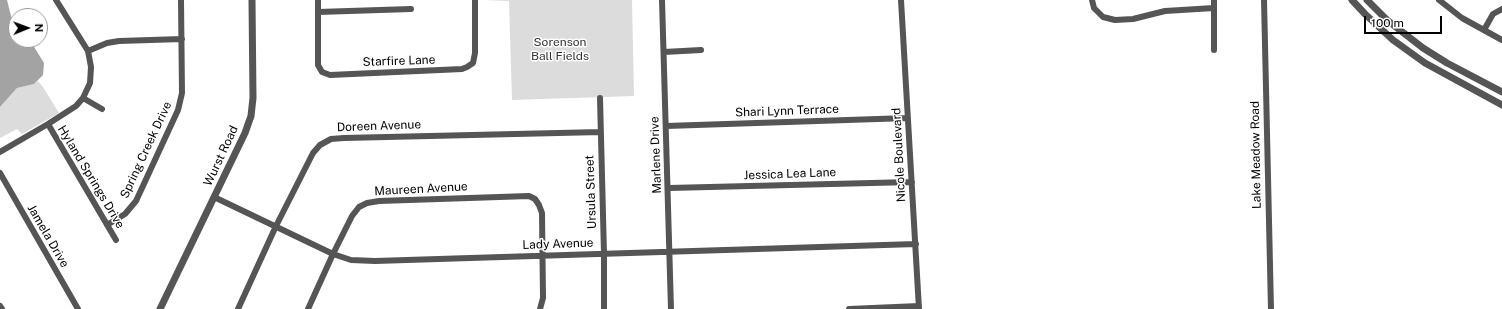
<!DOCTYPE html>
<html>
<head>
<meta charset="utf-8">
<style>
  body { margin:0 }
  #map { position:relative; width:1502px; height:309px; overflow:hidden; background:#fff; font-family:"Public Sans",sans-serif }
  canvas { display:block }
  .north { position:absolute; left:8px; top:8px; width:40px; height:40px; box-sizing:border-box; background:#fff; border:1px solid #999; border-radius:50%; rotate:89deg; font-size:11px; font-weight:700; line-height:16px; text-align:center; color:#000 }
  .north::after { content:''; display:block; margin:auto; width:14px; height:18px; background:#000; clip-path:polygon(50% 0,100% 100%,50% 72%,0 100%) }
  .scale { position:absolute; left:1364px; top:16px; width:78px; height:18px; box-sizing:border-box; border:2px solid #000; border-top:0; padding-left:5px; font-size:12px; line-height:14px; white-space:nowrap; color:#000; -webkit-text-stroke:3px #fff; paint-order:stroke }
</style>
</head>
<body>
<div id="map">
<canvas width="1502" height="309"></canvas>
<div class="north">N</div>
<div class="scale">100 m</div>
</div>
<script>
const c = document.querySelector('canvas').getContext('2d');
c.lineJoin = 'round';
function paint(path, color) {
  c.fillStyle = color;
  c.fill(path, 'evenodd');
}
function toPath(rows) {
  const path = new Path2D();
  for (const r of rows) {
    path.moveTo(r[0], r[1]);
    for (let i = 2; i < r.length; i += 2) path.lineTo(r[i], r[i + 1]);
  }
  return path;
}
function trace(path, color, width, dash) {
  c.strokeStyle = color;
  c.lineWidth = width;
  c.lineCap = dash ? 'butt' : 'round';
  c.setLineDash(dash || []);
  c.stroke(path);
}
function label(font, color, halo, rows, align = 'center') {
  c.font = font + ' "Public Sans",sans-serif';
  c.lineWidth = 3;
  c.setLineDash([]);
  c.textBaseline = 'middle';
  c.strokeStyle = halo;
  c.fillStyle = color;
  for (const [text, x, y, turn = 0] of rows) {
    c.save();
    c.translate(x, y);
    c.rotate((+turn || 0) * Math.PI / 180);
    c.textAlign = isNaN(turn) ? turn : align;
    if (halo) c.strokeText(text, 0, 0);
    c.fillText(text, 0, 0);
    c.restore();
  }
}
const green = toPath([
  [483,0,632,0,634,96,512,100,509,1],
  [38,81,43,87,59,113,22,134,17,129,0,138,0,107,17,88,34,84]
]);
const water = toPath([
  [0,0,7,0,13,24,16,31,16,40,28,40,31,42,44,63,43,75,34,84,17,88,0,107]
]);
const minor = toPath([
  [318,0,318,65,322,72,330,75,462,69,467,67,473,63,475,53,475,0],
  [662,0,671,309],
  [901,0,919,309],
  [1092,0,1094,8,1103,17,1115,20,1133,19,1165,11,1214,8],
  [1214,0,1214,50],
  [1264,0,1271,309],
  [1439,0,1462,18,1502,40],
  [318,12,411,9],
  [1484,30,1493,14,1502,9],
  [88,51,107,43,119,41,182,39],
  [664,52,701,50],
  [83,98,102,109],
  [600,98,604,254,604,309],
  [48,124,116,240],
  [666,126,908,118],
  [0,152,48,124,76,106,83,98,90,83,91,67,88,51,56,0],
  [0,173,78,309],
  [669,188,912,182],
  [214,197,333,254,351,260,375,261,916,244],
  [107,225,125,214,136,201,178,110,182,93,181,0],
  [0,306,2,309],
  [238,309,276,226,313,153,320,145,331,139,344,138,601,132],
  [308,309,333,254,352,216,359,207,367,203,379,201,529,196,535,199,539,205,542,213,543,298,540,309],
  [849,309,919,306]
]);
const tertiary = toPath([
  [1352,0,1365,14,1393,40,1425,63,1502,105],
  [1367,0,1387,20,1423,48,1447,63,1502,92],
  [160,309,245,133,251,116,253,98,252,0]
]);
const parkNames = [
  ["Sorenson",560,42],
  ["Ball Fields",560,56]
];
const streetNames = [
  ["Starfire Lane",399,61,-2],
  ["Shari Lynn Terrace",787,111,-2],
  ["Doreen Avenue",379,126,-2],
  ["Spring Creek Drive",146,150,-65],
  ["Marlene Drive",656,155,-92],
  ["Nicole Boulevard",899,155,-93],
  ["Lake Meadow Road",1256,155,-91],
  ["Wurst Road",221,156,-65],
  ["Jessica Lea Lane",790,174,-2],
  ["Hyland Springs Drive",91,177,59],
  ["Maureen Avenue",421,189,-3],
  ["Ursula Street",591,192,-92],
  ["Jamela Drive",48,236,60],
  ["Lady Avenue",558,244,-2]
];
paint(green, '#dcdcdc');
paint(water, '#a3a3a3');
trace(minor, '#555', 6);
trace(tertiary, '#555', 7);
label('12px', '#333', '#fff', parkNames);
label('12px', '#000', '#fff', streetNames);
</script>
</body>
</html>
